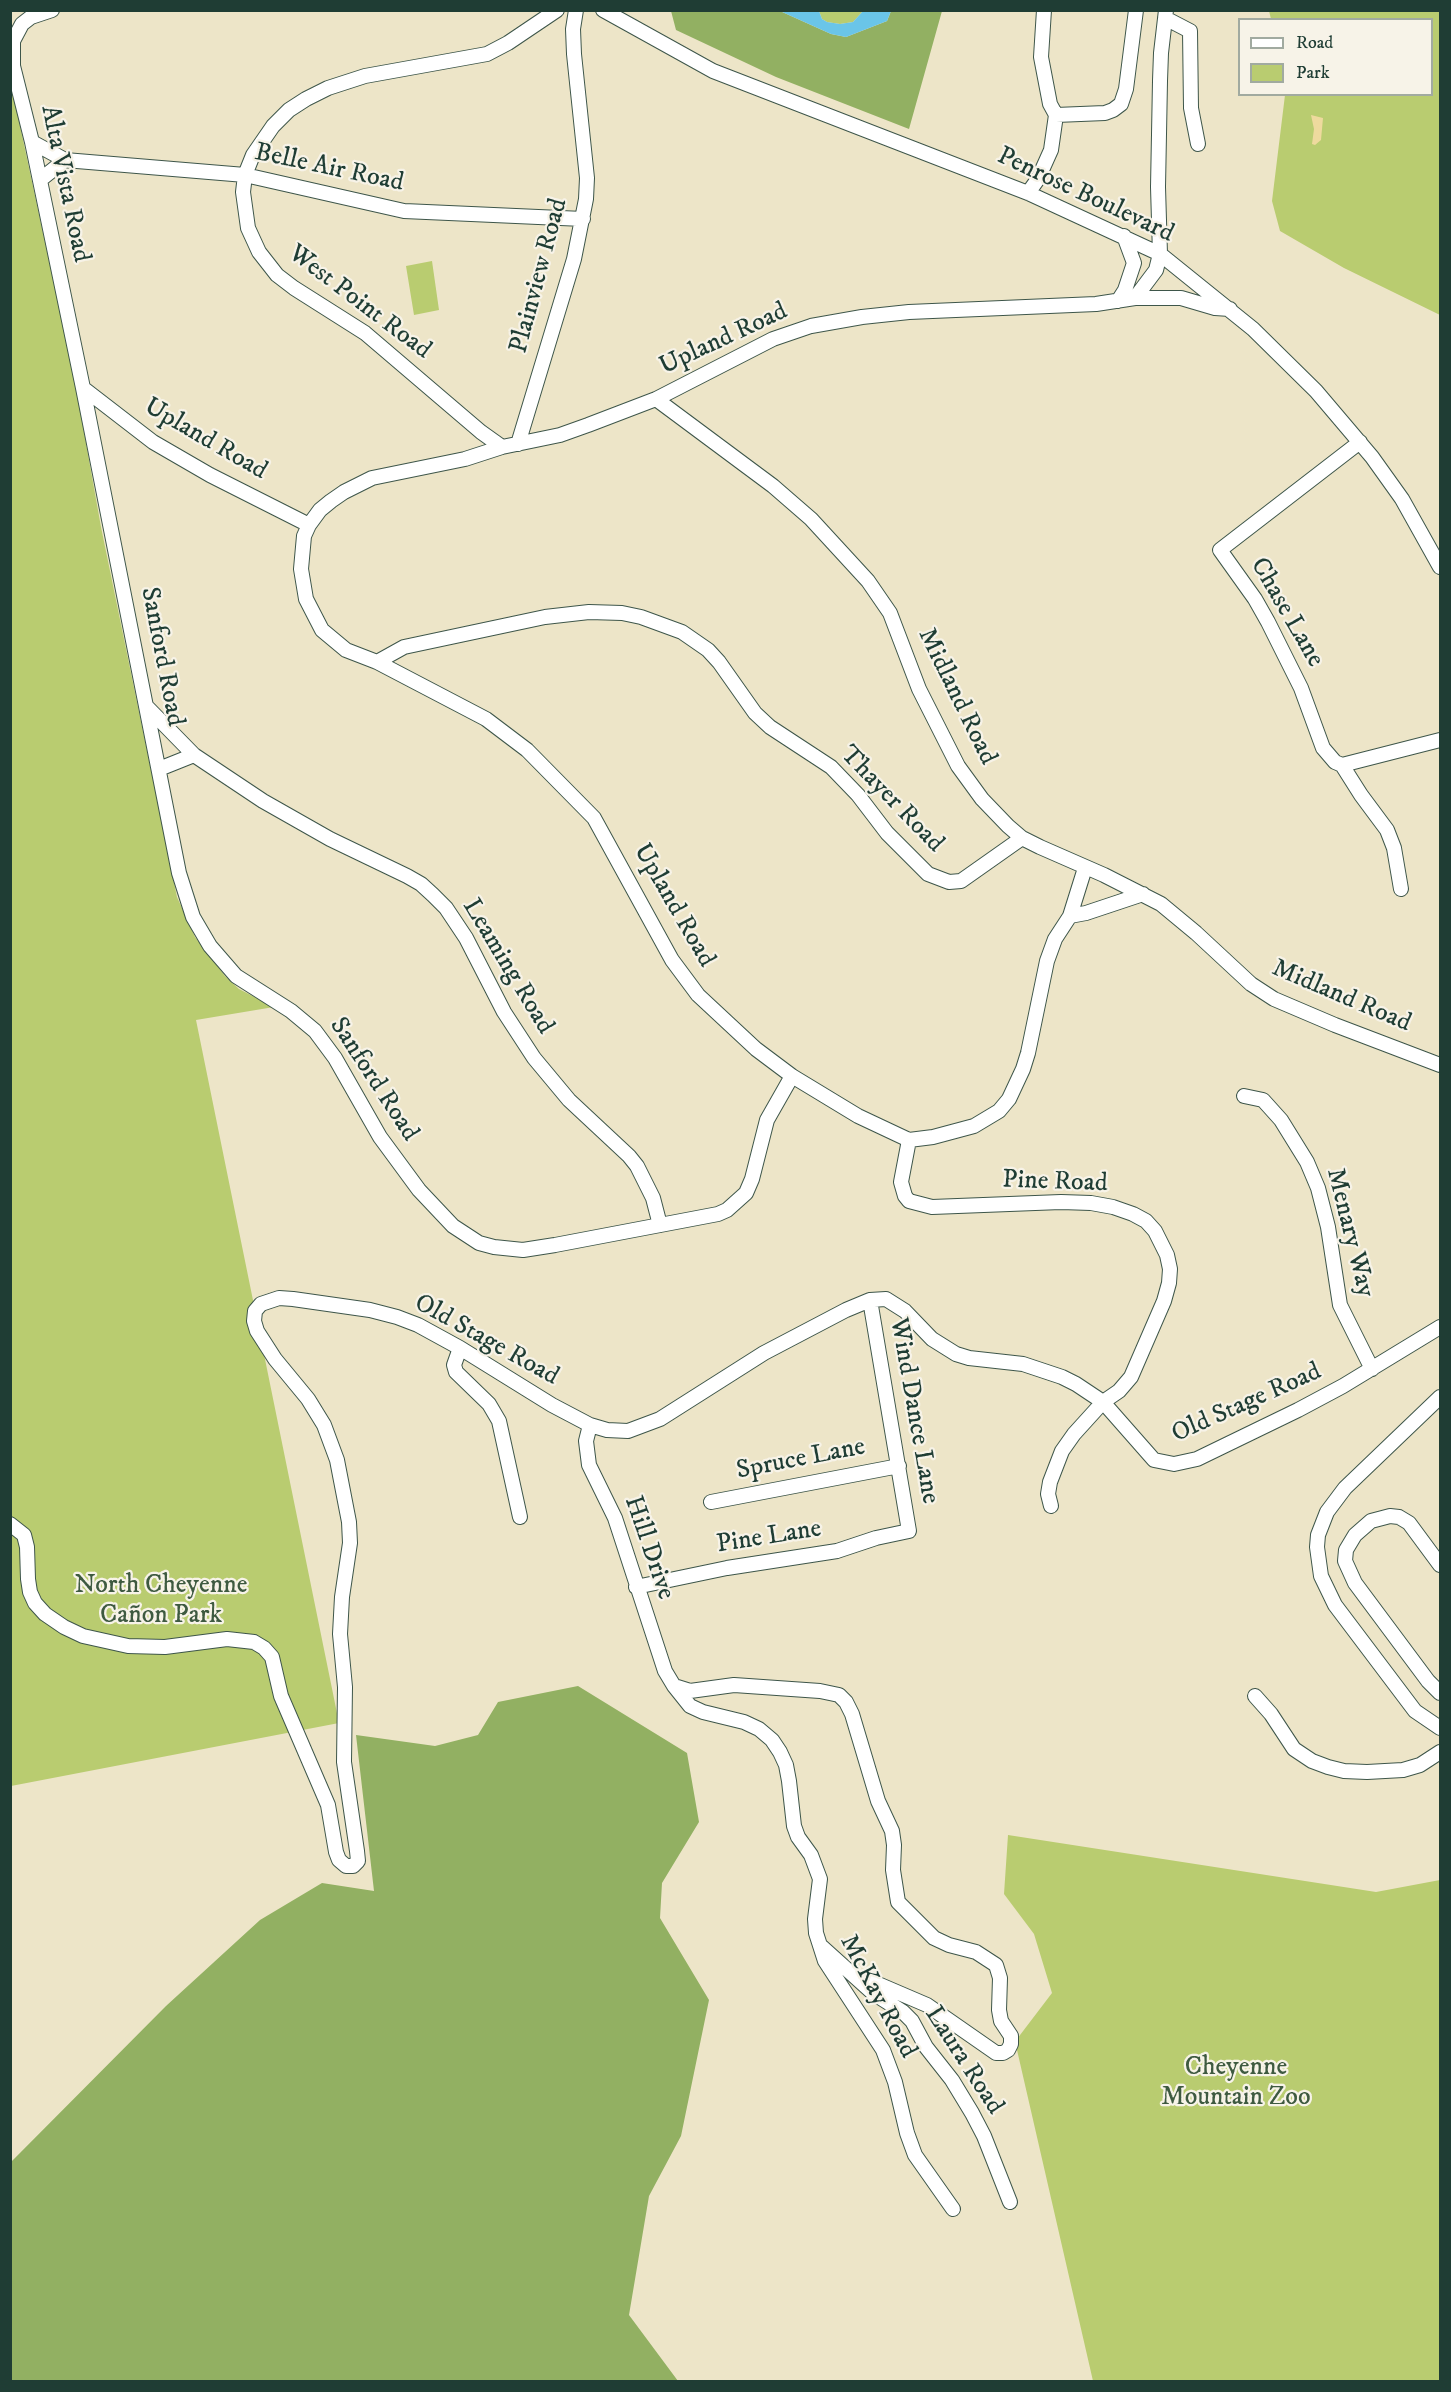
<!DOCTYPE html>
<html>
<head>
<meta charset="utf-8">
<style>
  body { margin:0 }
  #map { position:relative; width:1451px; height:2392px; overflow:hidden; background:#ede5c8; font-family:"IM FELL DW Pica",serif }
  canvas { display:block }
  .frame { position:absolute; inset:0; border:12px solid #1f3d34; pointer-events:none }
  .legend { position:absolute; left:1238px; top:18px; width:195px; height:78px; box-sizing:border-box; background:#f7f3e8; border:2px solid #a1aaa0; margin:0; padding:8px 10px; list-style:none; font-size:18px; color:#1f3d34 }
  .legend li { display:flex; align-items:center; gap:12px; height:30px }
  .legend b { width:30px; border:2px solid #a1aaa0 }
</style>
</head>
<body>
<div id="map">
<canvas width="1451" height="2392"></canvas>
<div class="frame"></div>
<ul class="legend">
<li><b style="height:8px;background:#fff"></b>Road</li>
<li><b style="height:16px;background:#b9cc70"></b>Park</li>
</ul>
</div>
<script>
const c = document.querySelector('canvas').getContext('2d');
c.lineJoin = 'round';
function paint(path, color) {
  c.fillStyle = color;
  c.fill(path, 'evenodd');
}
function toPath(rows) {
  const path = new Path2D();
  for (const r of rows) {
    path.moveTo(r[0], r[1]);
    for (let i = 2; i < r.length; i += 2) path.lineTo(r[i], r[i + 1]);
  }
  return path;
}
function trace(path, color, width, dash) {
  c.strokeStyle = color;
  c.lineWidth = width;
  c.lineCap = dash ? 'butt' : 'round';
  c.setLineDash(dash || []);
  c.stroke(path);
}
function label(font, color, halo, rows, align = 'center') {
  c.font = font + ' "IM FELL DW Pica",serif';
  c.lineWidth = 4.5;
  c.setLineDash([]);
  c.textBaseline = 'middle';
  c.strokeStyle = halo;
  c.fillStyle = color;
  for (const [text, x, y, turn = 0] of rows) {
    c.save();
    c.translate(x, y);
    c.rotate((+turn || 0) * Math.PI / 180);
    c.textAlign = isNaN(turn) ? turn : align;
    if (halo) c.strokeText(text, 0, 0);
    c.fillText(text, 0, 0);
    c.restore();
  }
}
const green = toPath([
  [819,11,863,11,853,22,840,24,827,22,822,19],
  [1269,11,1440,11,1440,315,1344,268,1280,231,1272,201,1285,95,1432,94,1432,20,1271,19],
  [10,79,76,387,101,527,177,897,195,937,225,976,239,989,274,1007,196,1020,339,1723,11,1786],
  [432,261,439,310,414,315,406,266],
  [1008,1835,1376,1892,1440,1880,1440,2381,1093,2381,1017,2050,1017,2039,1052,1993,1034,1934,1004,1894]
]);
const forest = toPath([
  [671,11,780,11,831,34,846,37,887,21,891,11,942,11,909,129,776,77,676,30],
  [578,1686,687,1753,699,1822,662,1883,660,1918,709,2000,681,2136,649,2196,629,2315,678,2381,11,2381,11,2162,166,2006,260,1920,322,1883,374,1891,356,1735,435,1746,478,1735,498,1702]
]);
const sand = toPath([
  [1311,115,1323,118,1321,140,1315,145,1312,144,1314,129]
]);
const water = toPath([
  [780,11,819,11,822,19,827,22,840,24,853,22,863,11,891,11,887,21,846,37,831,34]
]);
const minor = toPath([
  [52,10,31,17,22,24,13,41,13,66,32,142,83,388,179,873,193,917,210,946,236,976,291,1011,315,1031,335,1058,380,1137,419,1190,453,1226,479,1243,494,1247,523,1250,555,1245,718,1214,727,1210,746,1193,752,1179,767,1120,792,1076],
  [603,10,713,71,1028,193,1160,254,1253,329,1316,391,1372,457,1402,499,1440,567],
  [1165,18,1190,31,1191,108,1198,144],
  [1056,115,1105,113,1113,110,1121,104,1126,89,1136,10],
  [32,142,65,160,245,175,404,211,583,219],
  [40,180,65,160],
  [1028,193,1038,179,1051,150,1056,115,1050,104,1041,57,1044,10],
  [1135,298,1181,298,1215,308,1230,309],
  [1118,301,1125,290,1134,263,1124,236],
  [83,388,153,442,210,475,309,525,320,510,331,501,344,492,372,478,465,459,502,447,560,435,588,425,656,399,773,339,811,326,862,317,909,312,1096,304,1135,298,1156,270,1160,254,1158,187,1160,81,1161,53,1166,10],
  [656,399,773,486,811,519,868,581,890,613,919,689,958,766,982,799,1008,826,1022,838,1040,847,1104,875,1161,904,1196,933,1251,984,1274,999,1335,1025,1440,1065],
  [1360,442,1220,550,1255,599,1268,622,1301,688,1323,748,1335,762,1342,765,1440,740],
  [518,444,574,259,586,199,587,178,574,54,573,29,576,10],
  [502,447,481,432,365,333,294,288,277,275,259,252,248,228,243,192,245,175,253,155,273,126,289,110,306,99,328,88,365,76,487,54,508,43,557,10],
  [309,525,304,536,301,569,306,599,322,630,346,650,377,662,486,719,527,750,594,818,672,960,698,995,756,1049,792,1076,858,1116,909,1140,933,1137,974,1126,999,1111,1009,1099,1023,1069,1028,1053,1047,961,1055,939,1070,916,1085,868],
  [377,662,404,647,545,617,589,612,622,613,641,617,682,632,708,650,719,662,755,713,770,727,831,767,858,795,887,833,928,874,949,882,961,881,1022,838],
  [147,707,194,755,263,801,330,839,407,876,421,884,433,895,446,908,466,938,504,1012,534,1058,569,1100,629,1156,637,1166,653,1198,660,1225],
  [1342,765,1361,795,1387,830,1394,848,1401,889],
  [159,769,194,755],
  [1070,916,1086,913,1143,894],
  [1244,1096,1263,1100,1281,1120,1307,1162,1318,1188,1328,1227,1340,1305,1372,1369],
  [909,1140,901,1182,905,1196,909,1201,932,1207,1061,1202,1091,1203,1113,1207,1133,1214,1146,1221,1155,1231,1167,1255,1170,1269,1169,1283,1164,1301,1131,1377,1119,1391,1103,1402,1074,1434,1062,1451,1050,1482,1048,1494,1051,1506],
  [460,1348,454,1365,456,1372,489,1404,499,1421,520,1517],
  [1440,1397,1345,1488,1327,1512,1318,1535,1317,1547,1321,1576,1335,1605,1415,1711,1440,1728],
  [590,1425,586,1441,589,1465,615,1518,665,1671,674,1686,690,1706,703,1712,744,1722,759,1729,772,1740,780,1752,786,1765,789,1781,794,1826,798,1837,811,1855,820,1879,815,1919,816,1933,825,1961,883,2050,895,2082,907,2133,915,2155,953,2209],
  [711,1502,899,1466],
  [10,1524,24,1535,27,1547,28,1579,30,1592,35,1603,45,1614,64,1627,83,1636,128,1646,165,1647,227,1639,254,1642,264,1648,272,1657,281,1696,328,1805,336,1852,339,1860,346,1866,353,1866,358,1861,357,1851,344,1762,345,1687,340,1634,342,1597,350,1543,349,1522,337,1460,324,1425,308,1399,275,1359,257,1331,254,1321,255,1311,261,1304,279,1298,293,1299,370,1310,397,1317,418,1325,460,1348,552,1405,590,1425,607,1430,628,1431,660,1419,764,1353,846,1310,870,1300,886,1299,905,1311,932,1339,956,1354,969,1358,1023,1364,1062,1377,1076,1384,1103,1402,1154,1460,1174,1464,1197,1459,1298,1410,1343,1386,1440,1327],
  [1440,1565,1409,1523,1399,1517,1390,1516,1371,1521,1355,1535,1346,1550,1345,1561,1355,1583,1428,1681,1440,1693],
  [636,1587,727,1568,837,1551,876,1538,909,1531,870,1300],
  [674,1686,690,1691,734,1685,820,1691,839,1695,846,1702,852,1714,878,1801,892,1831,894,1845,893,1870,898,1902,934,1938,949,1945,976,1952,996,1965,1000,1978,999,2010,1001,2021,1011,2036,1011,2044,1008,2050,1003,2053,996,2053,927,2005,871,1981,859,1979],
  [1255,1696,1271,1714,1294,1749,1312,1761,1328,1767,1344,1771,1367,1772,1403,1770,1420,1765,1440,1752],
  [822,1947,873,1993,903,2012,912,2021,926,2047,952,2080,972,2113,984,2136,1010,2202]
]);
const streetNames = [
  ["Belle Air Road",329,169,12],
  ["Alta Vista Road",64,184,78],
  ["Penrose Boulevard",1085,196,25],
  ["Plainview Road",540,276,-75],
  ["West Point Road",359,303,37],
  ["Upland Road",724,340,-25],
  ["Upland Road",205,440,30],
  ["Chase Lane",1286,613,60],
  ["Sanford Road",161,657,79],
  ["Midland Road",956,697,64],
  ["Thayer Road",891,800,46],
  ["Upland Road",673,906,60],
  ["Leaming Road",507,967,59],
  ["Midland Road",1341,997,23],
  ["Sanford Road",373,1080,57],
  ["Pine Road",1055,1183,2],
  ["Menary Way",1349,1233,76],
  ["Old Stage Road",486,1341,29],
  ["Old Stage Road",1247,1404,-24],
  ["Wind Dance Lane",913,1411,80],
  ["Spruce Lane",801,1460,-11],
  ["Pine Lane",769,1538,-9],
  ["Hill Drive",648,1548,71],
  ["McKay Road",877,1997,62],
  ["Laura Road",963,2061,57]
];
const parkNames = [
  ["North Cheyenne",161,1587],
  ["Cañon Park",161,1617],
  ["Cheyenne",1236,2069],
  ["Mountain Zoo",1236,2099]
];
paint(green, '#b9cc70');
paint(forest, '#92b062');
paint(sand, '#eeda9e');
paint(water, '#6ac5e8');
trace(minor, '#3e564a', 16);
trace(minor, '#fff', 14);
label('26px', '#1f3d34', '#f7f3e8', streetNames);
label('26px', '#3e5a40', '#f7f3e8', parkNames);
</script>
</body>
</html>
